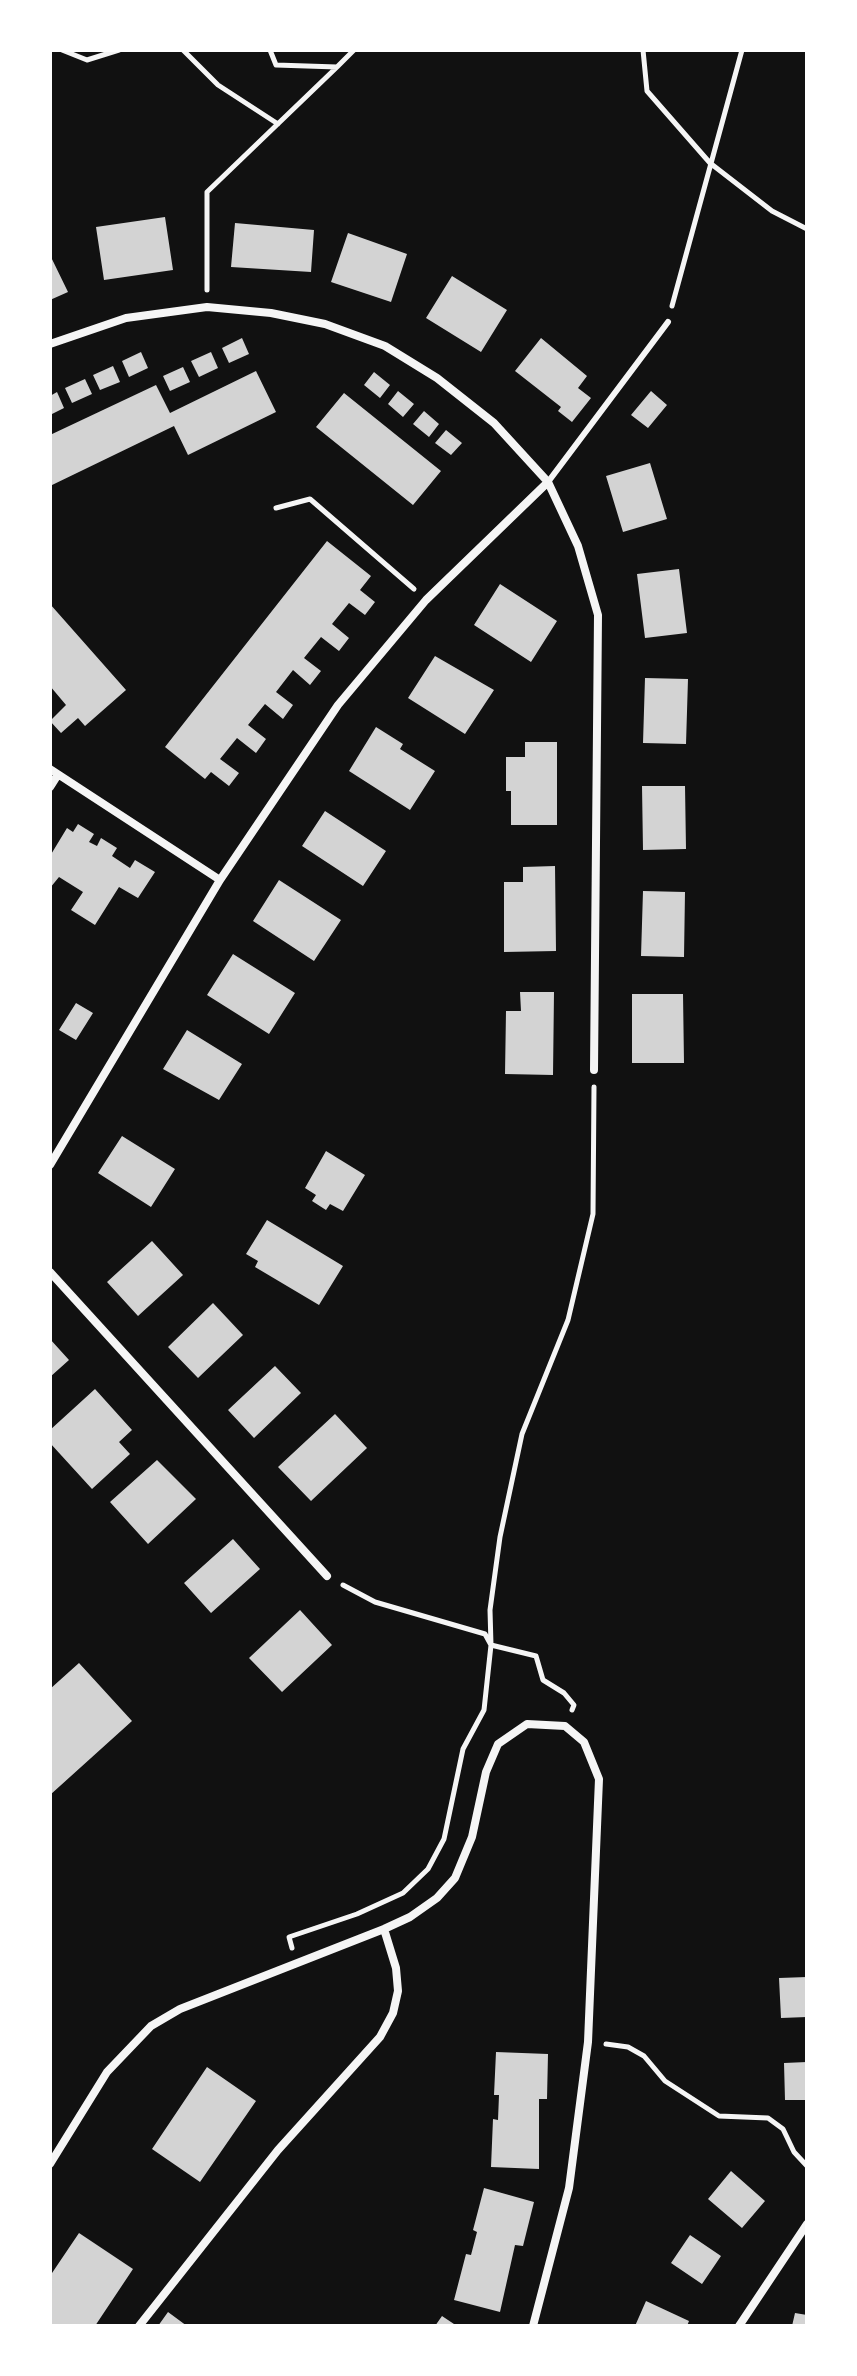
<!DOCTYPE html>
<html>
<head>
<meta charset="utf-8">
<style>
  body { margin:0 }
  #map { position:relative; width:857px; height:2376px; overflow:hidden; background:#111; font-family:"Work Sans",sans-serif }
  canvas { display:block }
  .frame { position:absolute; inset:0; border:52px solid #fff; pointer-events:none }
</style>
</head>
<body>
<div id="map">
<canvas width="857" height="2376"></canvas>
<div class="frame"></div>
</div>
<script>
const c = document.querySelector('canvas').getContext('2d');
c.lineJoin = 'round';
function paint(path, color) {
  c.fillStyle = color;
  c.fill(path, 'evenodd');
}
function toPath(rows) {
  const path = new Path2D();
  for (const r of rows) {
    path.moveTo(r[0], r[1]);
    for (let i = 2; i < r.length; i += 2) path.lineTo(r[i], r[i + 1]);
  }
  return path;
}
function trace(path, color, width, dash) {
  c.strokeStyle = color;
  c.lineWidth = width;
  c.lineCap = dash ? 'butt' : 'round';
  c.setLineDash(dash || []);
  c.stroke(path);
}
const building = toPath([
  [165,217,173,270,104,280,96,227],
  [235,223,314,230,311,272,231,267],
  [348,233,407,254,391,302,331,282],
  [50,255,68,292,50,300],
  [452,276,507,310,481,352,426,318],
  [242,338,249,354,229,363,222,348],
  [541,338,587,376,578,388,591,398,572,422,558,411,561,407,515,371],
  [141,352,148,368,129,377,122,361],
  [211,352,218,368,199,377,191,361],
  [113,366,120,382,100,390,93,375],
  [183,367,190,382,170,391,163,376],
  [256,371,276,412,188,455,174,426,50,486,50,435,156,385,170,413],
  [374,372,390,385,380,398,364,385],
  [85,379,92,394,72,403,65,388],
  [398,391,414,404,403,417,388,404],
  [651,391,667,405,648,428,631,415],
  [57,392,64,408,50,415,50,396],
  [344,393,441,471,413,505,316,427],
  [424,411,439,424,429,437,413,424],
  [446,430,462,443,451,455,435,443],
  [650,463,667,519,623,532,606,476],
  [327,541,371,576,360,590,375,602,365,615,349,603,332,624,349,638,339,651,321,637,304,658,321,671,310,685,293,670,276,692,293,705,283,719,265,704,248,725,266,739,256,753,237,738,220,759,239,773,229,786,211,772,205,779,165,747],
  [679,569,687,633,645,638,637,574],
  [500,584,557,621,531,662,474,625],
  [50,604,126,690,85,726,78,718,61,733,50,721,66,705,50,686],
  [435,656,494,690,465,734,408,698],
  [645,678,688,679,686,744,643,743],
  [376,727,403,744,400,749,435,771,410,810,349,771],
  [525,742,557,742,557,825,511,825,511,791,506,791,506,757,525,757],
  [642,786,685,786,686,849,643,850],
  [325,811,386,851,363,886,302,846],
  [78,824,94,834,89,842,97,846,101,838,117,848,112,856,130,868,135,860,155,872,138,898,119,887,95,925,71,910,83,892,59,877,50,888,50,856,67,828,73,832],
  [555,866,556,951,504,952,504,882,523,882,523,867],
  [279,880,341,920,314,961,253,921],
  [643,891,685,892,684,957,641,956],
  [233,954,295,993,269,1034,207,995],
  [520,992,554,992,553,1075,505,1074,506,1011,521,1011],
  [632,994,683,994,684,1063,632,1063],
  [76,1003,93,1013,76,1040,59,1030],
  [187,1030,242,1064,219,1100,163,1069],
  [122,1136,175,1169,151,1207,98,1173],
  [326,1151,365,1175,343,1211,330,1204,326,1210,312,1201,316,1195,305,1188],
  [267,1220,343,1266,319,1305,255,1267,258,1261,246,1254],
  [152,1241,183,1275,138,1316,107,1282],
  [213,1303,243,1335,198,1378,168,1347],
  [50,1339,69,1360,50,1377],
  [275,1366,301,1393,254,1438,228,1410],
  [95,1389,132,1430,119,1442,130,1454,92,1489,50,1443,50,1430],
  [335,1414,367,1448,311,1501,278,1467],
  [157,1460,196,1499,148,1544,110,1502],
  [233,1539,260,1569,211,1613,184,1583],
  [300,1610,332,1645,282,1692,249,1658],
  [79,1663,132,1721,50,1795,50,1689],
  [807,1977,807,2017,781,2018,779,1978],
  [496,2052,548,2054,547,2099,539,2099,539,2169,491,2167,493,2119,498,2120,499,2095,494,2095],
  [807,2062,807,2100,785,2100,784,2063],
  [207,2067,256,2101,200,2182,152,2149],
  [731,2171,765,2201,742,2228,708,2199],
  [484,2188,534,2202,523,2246,515,2245,500,2312,454,2300,466,2254,471,2255,477,2232,473,2230],
  [79,2233,133,2269,95,2326,50,2326,50,2276],
  [690,2235,721,2256,702,2284,671,2263],
  [646,2301,689,2321,687,2326,635,2326],
  [168,2312,187,2326,158,2326],
  [795,2313,807,2315,807,2326,792,2326],
  [442,2316,457,2326,435,2326]
]);
const path = toPath([
  [62,50,87,60,119,50],
  [183,50,218,85,278,124],
  [270,50,276,65,337,67,354,50],
  [643,50,647,91,710,163,772,211,807,229],
  [207,290,207,192,337,67],
  [672,306,742,50],
  [276,508,310,499,414,589],
  [343,1585,375,1602,485,1634,491,1645,536,1656,543,1680,564,1693,574,1705,572,1710],
  [292,1948,289,1937,357,1914,403,1893,428,1869,444,1839,463,1749,484,1710,491,1645,490,1610,500,1537,522,1434,568,1320,593,1214,594,1087],
  [606,2044,628,2047,644,2056,665,2081,719,2116,768,2118,783,2129,794,2152,807,2166]
]);
const service = toPath([
  [548,482,668,322]
]);
const minor = toPath([
  [50,344,126,318,207,307,271,313,325,324,385,346,437,378,494,423,548,482,578,546,598,615,594,1070],
  [50,769,220,880],
  [50,787,57,776],
  [50,1165,220,880,338,705,426,600,548,482],
  [50,1272,327,1576],
  [50,2164,107,2072,151,2026,180,2009,384,1929,410,1917,437,1898,455,1878,472,1837,486,1772,498,1744,527,1724,565,1726,584,1742,599,1779,588,2042,569,2188,533,2326],
  [139,2326,278,2150,380,2037,393,2013,398,1991,396,1968,384,1929],
  [739,2326,807,2224]
]);
paint(building, '#d3d3d3');
trace(path, '#f5f5f5', 5);
trace(service, '#f5f5f5', 6);
trace(minor, '#f5f5f5', 8);
</script>
</body>
</html>
